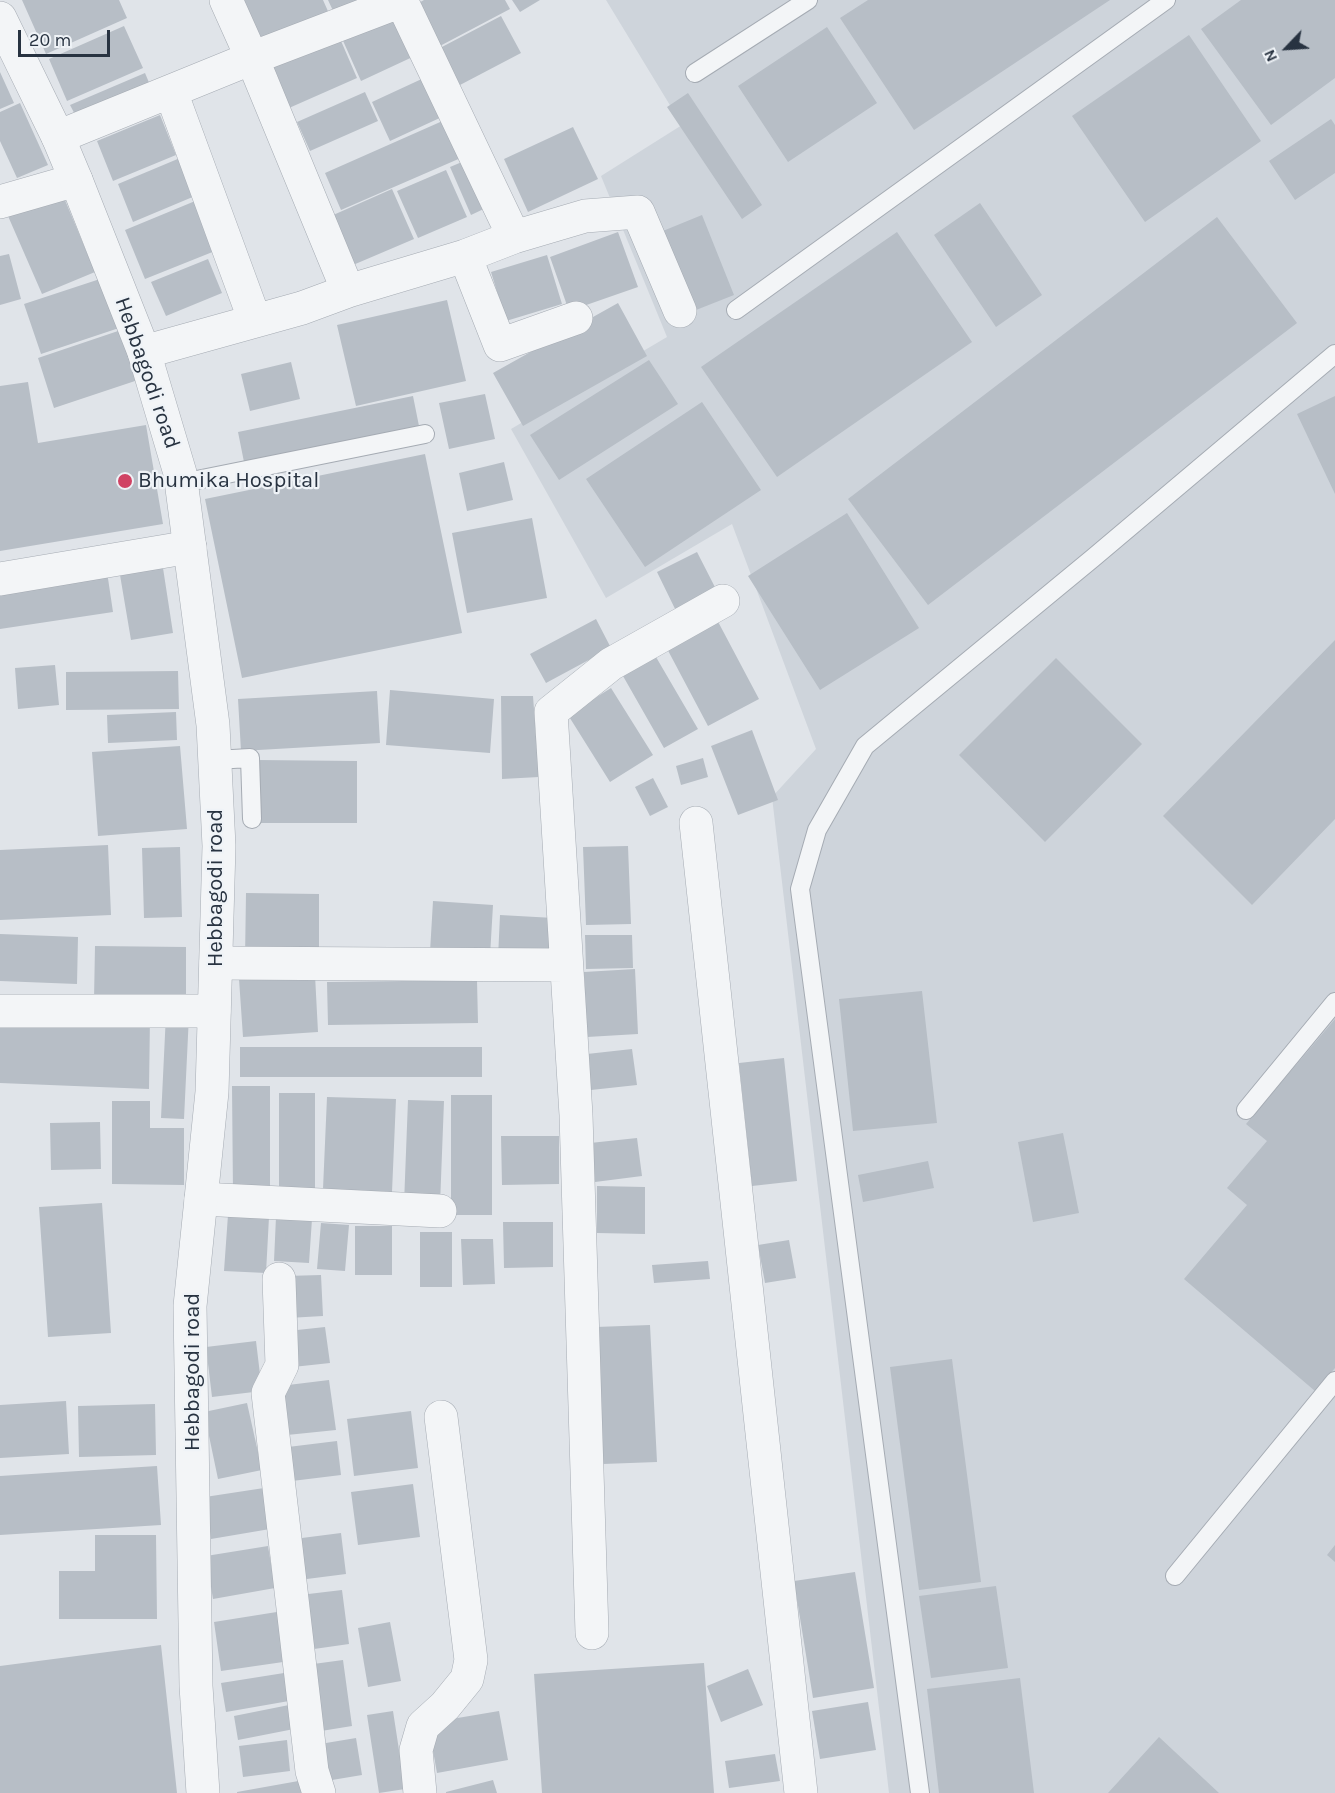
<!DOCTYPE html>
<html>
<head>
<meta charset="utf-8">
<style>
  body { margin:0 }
  #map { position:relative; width:1335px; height:1793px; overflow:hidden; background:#e0e4e9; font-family:Karla,sans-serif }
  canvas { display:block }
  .north { position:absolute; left:1257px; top:18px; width:60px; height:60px; -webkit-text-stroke:4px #eff3f7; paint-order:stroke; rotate:245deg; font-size:16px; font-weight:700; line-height:24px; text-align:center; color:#283341 }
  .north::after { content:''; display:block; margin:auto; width:21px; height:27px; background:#283341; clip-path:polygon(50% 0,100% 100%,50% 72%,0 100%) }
  .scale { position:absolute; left:18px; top:30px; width:92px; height:27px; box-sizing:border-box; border:3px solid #283341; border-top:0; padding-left:8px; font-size:18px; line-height:21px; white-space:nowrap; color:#283341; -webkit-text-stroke:4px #eff3f7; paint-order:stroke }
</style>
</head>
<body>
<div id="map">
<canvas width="1335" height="1793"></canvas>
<div class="north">N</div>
<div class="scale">20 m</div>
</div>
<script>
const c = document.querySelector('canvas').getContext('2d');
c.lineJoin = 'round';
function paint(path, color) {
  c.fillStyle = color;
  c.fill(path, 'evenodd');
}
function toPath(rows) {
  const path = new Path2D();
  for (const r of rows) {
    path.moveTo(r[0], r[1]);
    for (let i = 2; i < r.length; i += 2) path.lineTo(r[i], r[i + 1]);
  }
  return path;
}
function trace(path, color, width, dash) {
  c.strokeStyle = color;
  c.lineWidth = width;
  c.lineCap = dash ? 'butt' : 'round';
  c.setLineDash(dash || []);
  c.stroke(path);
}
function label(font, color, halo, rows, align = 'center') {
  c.font = font + ' Karla,sans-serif';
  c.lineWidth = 4.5;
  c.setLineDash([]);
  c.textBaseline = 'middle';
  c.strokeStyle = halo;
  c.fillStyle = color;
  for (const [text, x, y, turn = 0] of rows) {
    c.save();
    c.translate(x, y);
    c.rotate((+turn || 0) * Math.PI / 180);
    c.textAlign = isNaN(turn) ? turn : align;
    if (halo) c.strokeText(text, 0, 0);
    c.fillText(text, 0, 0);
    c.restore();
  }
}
const built = toPath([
  [606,0,1335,0,1335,1793,889,1793,772,797,816,749,732,524,606,598,511,429,667,337,601,176,682,125]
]);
const building = toPath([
  [22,0,119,0,127,18,46,54],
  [241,0,323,0,331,18,263,48],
  [328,0,369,0,335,15],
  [424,0,505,0,510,9,438,47,415,5],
  [512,0,540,0,520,12],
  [868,0,1110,0,914,130,840,18],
  [1241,0,1335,0,1335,78,1271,125,1201,29],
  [399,8,419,54,361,81,340,34],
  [501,16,521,53,460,85,440,48],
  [124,26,143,68,67,101,49,59],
  [335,27,357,78,289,108,267,58],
  [827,27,877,103,788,162,738,86],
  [1189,35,1261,141,1145,222,1072,116],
  [0,72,14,103,0,109],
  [145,73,153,92,80,124,70,105],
  [426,77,444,116,390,141,372,102],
  [365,92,378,121,310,151,297,122],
  [688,93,762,205,742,219,667,107],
  [20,103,48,165,17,178,0,141,0,112],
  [160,115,176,155,113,181,97,141],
  [447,119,463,157,341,210,325,173],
  [1331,119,1335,125,1335,173,1295,200,1269,161],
  [573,127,598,179,528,212,504,159],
  [180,158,195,196,133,222,118,184],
  [469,159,490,206,471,215,450,167],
  [446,170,467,217,418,238,397,191],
  [392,189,414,239,353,265,331,216],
  [62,193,95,272,42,294,8,216],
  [200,199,220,249,145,279,125,230],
  [980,203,1042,295,996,327,934,235],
  [702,215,734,295,691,312,658,233],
  [1217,217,1297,323,928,605,848,499],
  [618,232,638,287,569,311,550,257],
  [897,232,972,342,777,477,701,367],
  [9,254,21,299,0,305,0,256],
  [547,255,562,304,506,321,491,272],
  [208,259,222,293,166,316,151,282],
  [103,278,119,328,41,354,24,304],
  [447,300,466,381,356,406,337,325],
  [618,303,647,356,523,426,493,373],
  [121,330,138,380,54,408,38,358],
  [649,360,678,404,559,480,530,435],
  [291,362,300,399,250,411,241,374],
  [28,382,38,443,146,425,163,524,0,551,0,386],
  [485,394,495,439,449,449,439,403],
  [413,396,420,431,245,467,238,432],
  [1335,396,1335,494,1297,414],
  [702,402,761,490,645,567,586,479],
  [425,454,462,633,242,678,205,499],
  [504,462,513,500,467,511,459,473],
  [847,513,919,628,820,690,748,576],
  [532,518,547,598,467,613,452,533],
  [697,552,719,595,678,615,657,572],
  [106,565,113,612,0,629,0,582],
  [163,568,173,633,131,640,120,575],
  [715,616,759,699,708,726,664,643],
  [596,619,611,648,546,683,530,654],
  [1335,640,1335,819,1252,905,1163,816],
  [656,657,698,729,664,748,623,676],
  [1056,658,1142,744,1045,842,959,755],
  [55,665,59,705,18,709,15,668],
  [178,671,179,709,66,710,66,672],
  [611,688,653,755,610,782,568,715],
  [390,690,494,699,490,753,386,745],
  [377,691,380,743,241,751,238,699],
  [501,696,533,696,539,777,502,779],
  [176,712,177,740,108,743,107,715],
  [752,730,778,800,738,815,711,746],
  [180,746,187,829,98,836,92,752],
  [703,758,708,777,681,785,676,766],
  [257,760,357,761,357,823,257,823],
  [653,778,668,807,650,816,635,787],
  [108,845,111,915,0,920,0,850],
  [628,846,631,924,586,925,583,847],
  [180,847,182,917,144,918,142,848],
  [246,893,319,894,319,960,245,959],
  [433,901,493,905,490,956,430,952],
  [500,915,554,918,552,961,498,958],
  [0,934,78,937,77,984,0,981],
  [585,935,632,935,633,968,586,969],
  [95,946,186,947,186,1001,94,1000],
  [635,969,638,1034,587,1037,584,972],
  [315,975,318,1032,243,1037,239,979],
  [477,980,478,1023,328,1025,327,982],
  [922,991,937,1123,853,1131,839,999],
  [166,1014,189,1015,184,1119,161,1118],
  [0,1015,150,1017,149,1089,0,1083],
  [1335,1019,1335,1368,1315,1391,1184,1279,1247,1205,1227,1188,1267,1141,1246,1124],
  [240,1047,482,1047,482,1077,240,1077],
  [632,1049,637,1085,591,1090,587,1054],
  [784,1058,797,1181,752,1186,739,1063],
  [232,1086,270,1086,270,1194,233,1194],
  [279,1093,315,1093,315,1194,279,1193],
  [451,1095,492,1095,492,1215,451,1215],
  [327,1097,396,1099,392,1192,323,1189],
  [408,1100,444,1101,440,1205,404,1204],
  [112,1101,150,1101,150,1128,184,1128,184,1185,112,1184],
  [100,1122,101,1169,51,1170,50,1123],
  [1063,1133,1079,1213,1033,1222,1018,1142],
  [501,1136,559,1136,559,1184,502,1185],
  [637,1138,642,1176,595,1182,590,1143],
  [928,1161,934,1188,863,1202,858,1175],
  [597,1186,645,1187,645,1234,597,1233],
  [102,1203,111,1333,48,1337,39,1207],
  [228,1215,269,1217,266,1273,224,1271],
  [276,1217,312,1219,309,1263,274,1261],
  [503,1222,553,1222,553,1267,504,1268],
  [321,1223,349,1225,345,1271,317,1269],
  [355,1226,392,1226,392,1275,355,1275],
  [420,1232,452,1232,452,1287,420,1287],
  [461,1239,493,1239,495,1284,463,1285],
  [789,1240,796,1278,765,1283,758,1245],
  [708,1261,710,1279,654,1283,652,1265],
  [321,1275,323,1316,288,1318,286,1276],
  [650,1325,657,1462,603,1464,596,1327],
  [325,1327,330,1363,293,1367,288,1331],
  [256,1341,262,1391,212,1397,206,1347],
  [952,1359,981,1582,919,1590,890,1367],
  [329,1380,336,1430,287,1435,280,1386],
  [66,1401,69,1454,0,1458,0,1405],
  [247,1403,262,1470,218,1479,204,1412],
  [155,1404,156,1455,79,1457,78,1406],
  [411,1411,418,1468,354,1476,347,1419],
  [337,1441,341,1475,292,1481,288,1447],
  [157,1466,161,1525,0,1535,0,1476],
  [413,1484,420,1537,358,1545,351,1492],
  [264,1488,270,1529,211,1539,205,1497],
  [341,1533,346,1574,299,1580,294,1539],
  [95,1535,156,1535,157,1619,59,1619,59,1571,95,1571],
  [1335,1545,1335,1562,1327,1555],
  [268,1546,275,1588,213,1599,206,1556],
  [855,1572,874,1688,813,1698,794,1581],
  [996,1586,1008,1668,931,1678,919,1596],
  [342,1590,349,1644,307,1650,300,1595],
  [283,1611,290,1661,221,1671,214,1622],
  [390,1622,401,1681,368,1687,358,1628],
  [161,1645,177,1793,0,1793,0,1666],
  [343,1660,352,1726,315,1732,306,1665],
  [704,1663,714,1793,542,1793,534,1674],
  [748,1669,763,1705,721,1722,707,1686],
  [284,1673,289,1701,226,1712,221,1683],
  [1020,1678,1034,1793,939,1793,927,1689],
  [868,1702,876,1750,820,1759,812,1711],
  [289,1705,294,1729,238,1740,234,1716],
  [393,1711,405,1789,379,1793,367,1715],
  [499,1711,508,1760,437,1773,428,1723],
  [1159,1737,1219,1793,1108,1793],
  [356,1738,362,1775,326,1781,320,1744],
  [287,1740,290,1771,243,1777,239,1746],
  [775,1754,780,1781,729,1788,725,1761],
  [304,1780,306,1793,237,1793,237,1792],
  [493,1780,497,1793,446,1793,446,1792]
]);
const service = toPath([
  [695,73,808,0],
  [736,310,1166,0],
  [182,483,425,434],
  [215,760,250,758,252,819],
  [1246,1110,1335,1002],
  [1175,1576,1335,1381],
  [920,1793,800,889,817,830,865,746,1093,558,1335,354]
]);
const minor = toPath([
  [401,0,514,237],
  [171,92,255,321],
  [58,137,252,58,401,1],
  [0,202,76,180],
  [465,256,500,345,576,318],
  [348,291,465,256,514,237,585,216,638,212,680,311],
  [144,352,302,308,348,291,252,58,226,0],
  [0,579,190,547],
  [696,823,801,1793],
  [216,963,566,965],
  [0,1011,214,1011],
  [201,1199,440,1211],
  [279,1279,282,1365,268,1393,312,1771,319,1793],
  [592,1633,576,1115,551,712,611,664,723,601],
  [420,1793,416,1750,423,1726,445,1706,467,1679,471,1660,441,1417]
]);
const tertiary = toPath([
  [0,18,58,137,76,180,144,352,180,473,213,725,219,846,212,1092,190,1306,196,1686,203,1793]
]);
const markers = [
  [125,481,8,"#d04364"]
];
const streetNames = [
  ["Hebbagodi road",147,373,71],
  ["Hebbagodi road",216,888,-90],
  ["Hebbagodi road",193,1372,-90]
];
const poiNames = [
  ["Bhumika Hospital",138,481]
];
paint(built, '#ced4db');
paint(building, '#b7bec6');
trace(service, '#a5abb3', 20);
trace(minor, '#a5abb3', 34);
trace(tertiary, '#a5abb3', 34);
trace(service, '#f3f5f7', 18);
trace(minor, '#f3f5f7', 33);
trace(tertiary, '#f3f5f7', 33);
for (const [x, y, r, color] of markers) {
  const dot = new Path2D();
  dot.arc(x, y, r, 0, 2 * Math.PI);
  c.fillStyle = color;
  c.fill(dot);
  trace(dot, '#eff3f7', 2);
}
label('22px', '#283341', '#eff3f7', streetNames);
label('22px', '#283341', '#eff3f7', poiNames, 'left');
</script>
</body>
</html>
